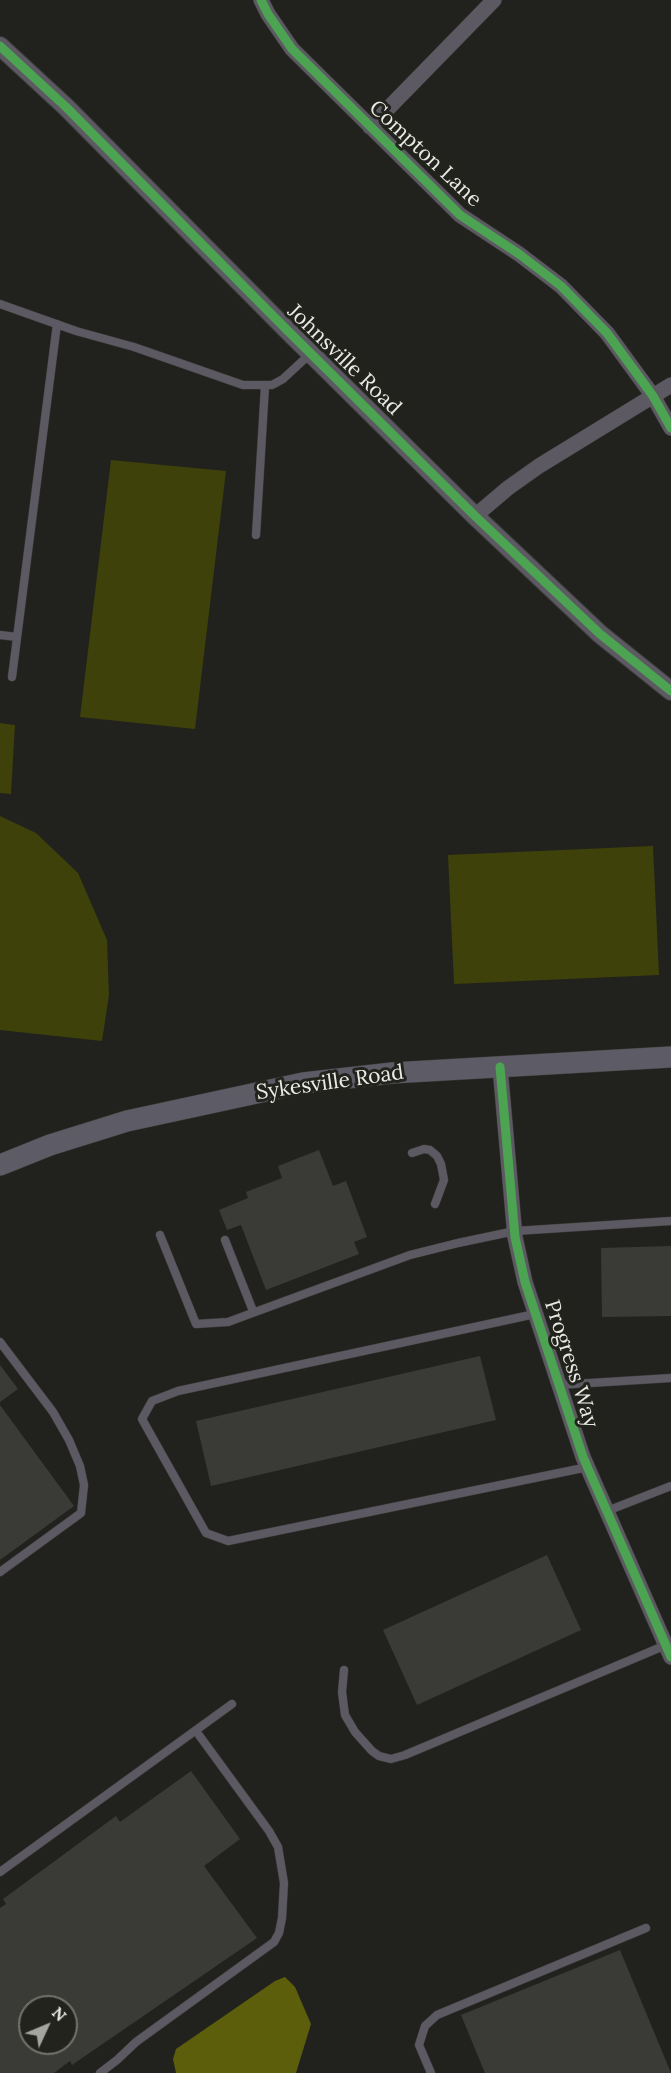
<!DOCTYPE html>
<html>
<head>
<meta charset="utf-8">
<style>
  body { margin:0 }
  #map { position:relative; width:671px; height:2073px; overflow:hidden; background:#21221d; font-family:Lora,serif }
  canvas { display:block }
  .north { position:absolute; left:18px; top:1995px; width:60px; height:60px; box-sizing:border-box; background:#22231c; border:2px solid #72736d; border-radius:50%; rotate:46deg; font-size:16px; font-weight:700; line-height:24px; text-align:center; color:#eaeae6 }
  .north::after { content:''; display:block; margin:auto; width:21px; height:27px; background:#a4a4a0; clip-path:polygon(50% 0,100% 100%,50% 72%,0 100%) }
</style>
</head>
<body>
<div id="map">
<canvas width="671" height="2073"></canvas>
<div class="north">N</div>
</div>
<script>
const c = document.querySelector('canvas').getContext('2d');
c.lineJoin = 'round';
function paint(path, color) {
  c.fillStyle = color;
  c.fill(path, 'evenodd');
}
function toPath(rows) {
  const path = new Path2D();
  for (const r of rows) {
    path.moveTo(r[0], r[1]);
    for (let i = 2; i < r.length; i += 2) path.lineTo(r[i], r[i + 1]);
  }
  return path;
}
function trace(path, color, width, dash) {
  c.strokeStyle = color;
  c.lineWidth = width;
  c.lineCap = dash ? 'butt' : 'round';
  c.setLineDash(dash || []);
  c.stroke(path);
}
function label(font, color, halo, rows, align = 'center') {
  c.font = font + ' Lora,serif';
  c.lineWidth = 6;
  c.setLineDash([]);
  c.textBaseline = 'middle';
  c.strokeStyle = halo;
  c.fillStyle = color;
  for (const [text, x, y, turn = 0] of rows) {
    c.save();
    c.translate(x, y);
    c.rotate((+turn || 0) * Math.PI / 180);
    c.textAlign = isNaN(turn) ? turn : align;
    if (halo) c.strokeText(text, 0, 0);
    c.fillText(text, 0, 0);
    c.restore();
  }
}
const green = toPath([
  [111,460,226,471,195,729,80,717],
  [0,723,15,725,11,794,0,793],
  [0,816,36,833,78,873,107,940,109,995,102,1041,0,1030],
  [653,846,659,975,454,984,448,855]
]);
const water = toPath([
  [285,1977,295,1987,311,2024,296,2073,176,2073,173,2059,176,2049,275,1981]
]);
const building = toPath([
  [319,1150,333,1186,346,1181,367,1237,354,1242,359,1254,266,1290,241,1225,227,1230,219,1210,248,1198,246,1192,282,1178,278,1166],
  [671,1246,671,1316,602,1317,601,1248],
  [480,1356,496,1420,211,1486,196,1421],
  [0,1365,18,1389,0,1402],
  [0,1405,74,1506,0,1560],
  [547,1555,581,1630,417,1705,383,1630],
  [191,1771,240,1839,204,1866,257,1938,72,2065,70,2061,54,2073,0,2073,0,1908,6,1904,3,1899,116,1816,120,1822],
  [30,2007,66,2007,66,2043,30,2043],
  [620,1950,671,2073,485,2073,461,2015]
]);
const service = toPath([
  [0,304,76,331,134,347,243,385,272,385,283,379,310,354],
  [256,535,265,386],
  [0,635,17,637],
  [12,677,57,324],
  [412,1153,424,1149,430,1150,437,1156,441,1164,444,1180,435,1204],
  [160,1235,196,1324,228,1322,410,1255,458,1243,515,1231,671,1221],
  [225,1240,253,1311],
  [535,1314,178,1391,152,1401,142,1419,206,1533,228,1541,588,1467],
  [0,1342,53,1412,69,1440,80,1466,84,1485,81,1513,0,1572],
  [558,1385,671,1378],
  [607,1511,671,1486],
  [344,1670,342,1692,345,1715,355,1732,372,1751,379,1756,391,1759,405,1755,666,1645],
  [0,1872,232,1704],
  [100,2073,117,2060,136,2042,274,1942,279,1933,282,1918,284,1883,278,1847,269,1831,196,1731],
  [431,2073,419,2045,425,2026,437,2015,646,1928]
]);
const minor = toPath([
  [261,0,268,14,292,49,460,215,519,254,561,286,607,333,653,396,671,428],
  [370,127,494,0],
  [475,516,508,488,539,466,671,385],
  [500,1067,515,1237,525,1282,583,1457,671,1657]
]);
const tertiary = toPath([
  [0,46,66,107,285,328,475,516,600,634,671,691]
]);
const secondary = toPath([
  [0,1165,50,1145,127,1121,303,1083,392,1073,671,1057]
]);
const cycleway = toPath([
  [261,0,268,14,292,49,460,215,519,254,561,286,607,333,653,396,671,428],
  [0,46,66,107,285,328,475,516,600,634,671,691],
  [500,1067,515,1237,525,1282,583,1457,671,1657]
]);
const streetNames = [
  ["Compton Lane",425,154,43],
  ["Johnsville Road",344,360,44],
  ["Sykesville Road",330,1083,-8],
  ["Progress Way",571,1364,72]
];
paint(green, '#3f410a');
paint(water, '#5c5e0b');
paint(building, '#3a3b37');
trace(service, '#3c3d3a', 9);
trace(minor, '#3c3d3a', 16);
trace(tertiary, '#3c3d3a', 20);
trace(secondary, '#3c3d3a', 22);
trace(service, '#5c5963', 8);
trace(minor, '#5c5963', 15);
trace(tertiary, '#5c5963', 18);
trace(secondary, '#5d5b65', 21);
trace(cycleway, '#4ca352', 9);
label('21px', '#eaeae6', '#22231c', streetNames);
</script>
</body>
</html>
